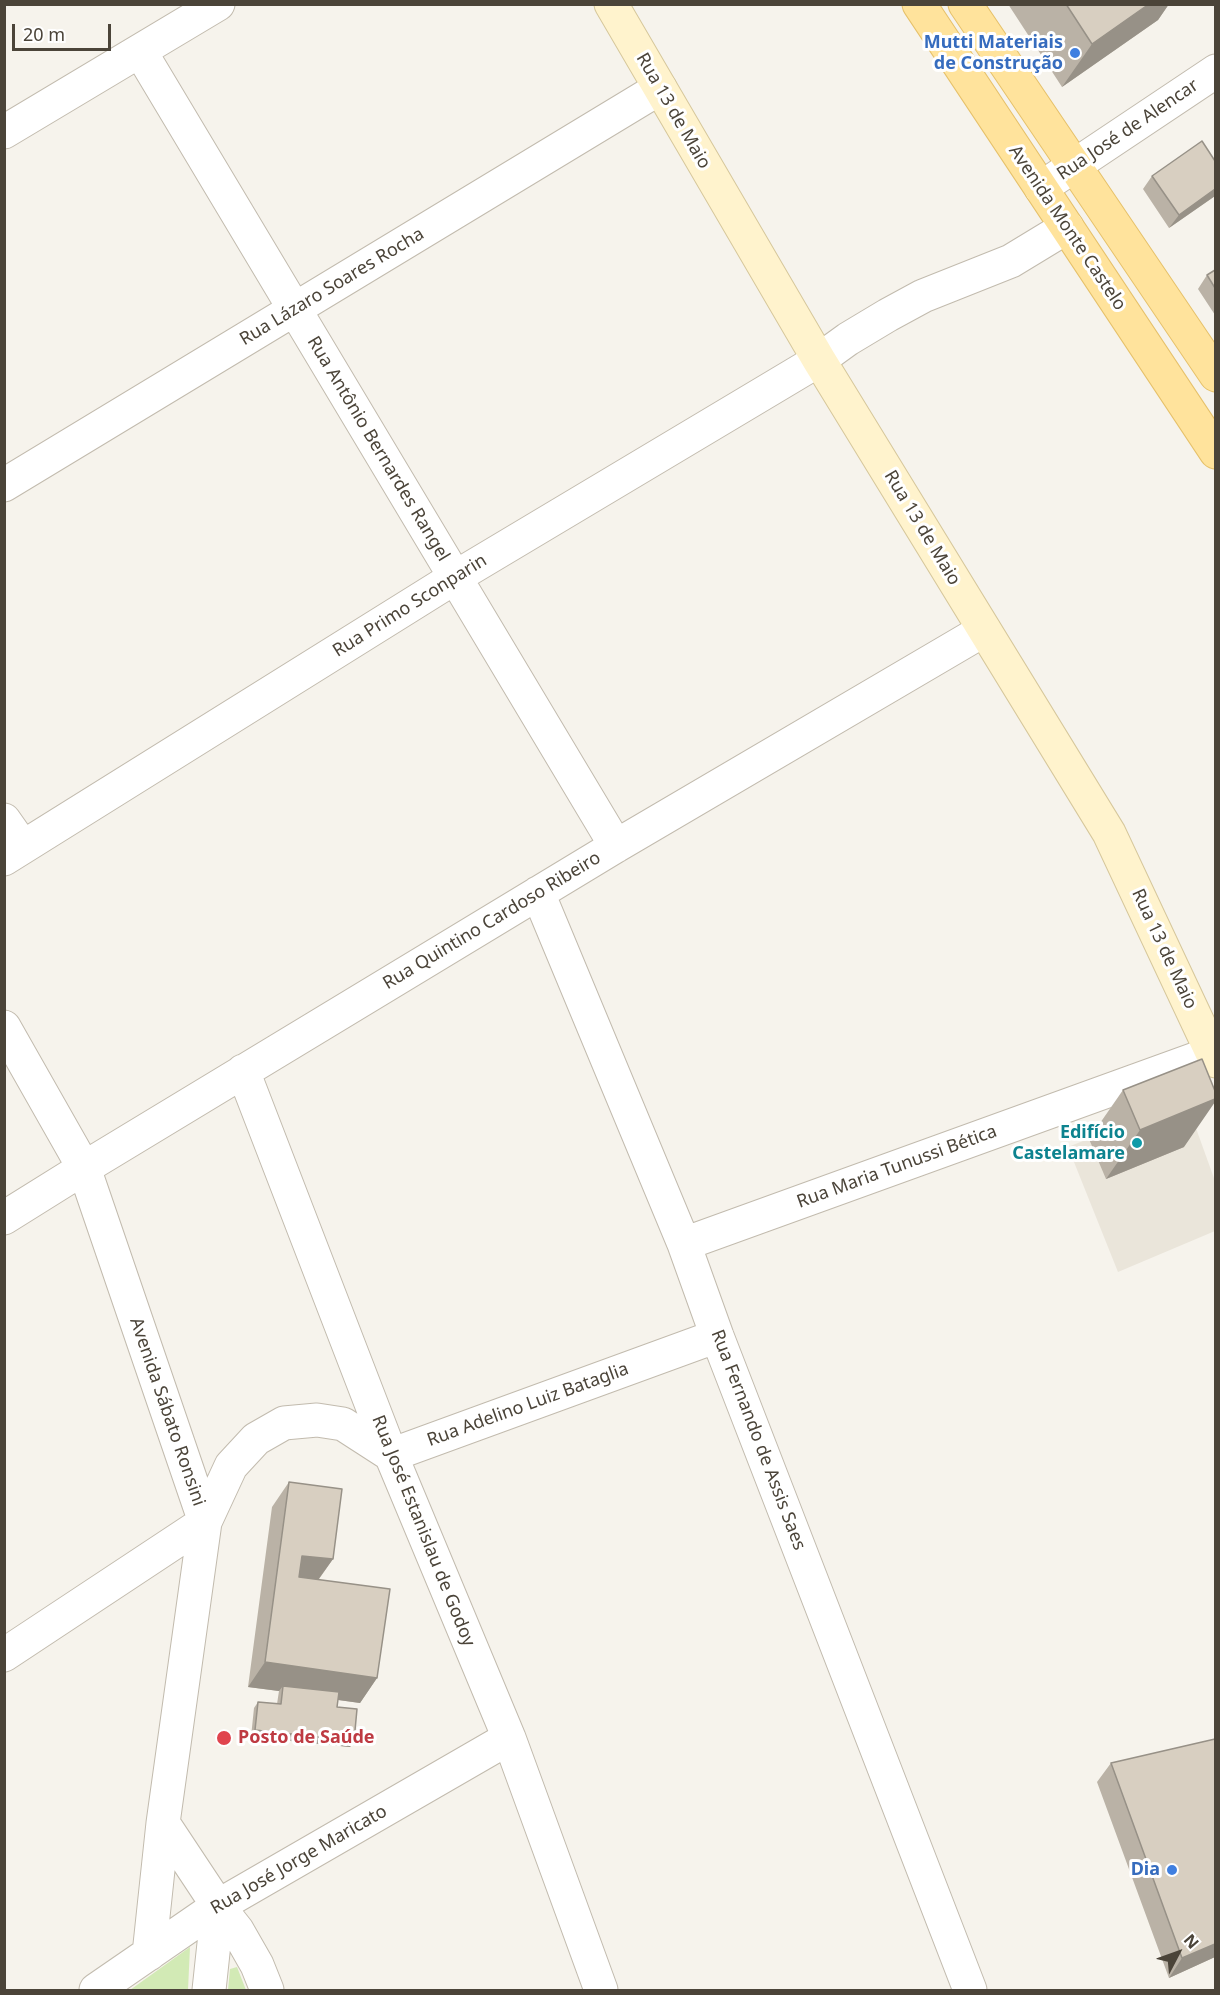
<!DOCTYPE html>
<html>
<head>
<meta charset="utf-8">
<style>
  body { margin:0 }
  #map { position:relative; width:1220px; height:1995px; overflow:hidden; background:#f6f3ec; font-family:"Noto Sans",sans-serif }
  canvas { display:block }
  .frame { position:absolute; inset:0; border:6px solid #4b4439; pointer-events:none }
  .north { position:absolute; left:1148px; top:1923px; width:60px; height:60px; -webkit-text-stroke:4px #fff; paint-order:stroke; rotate:49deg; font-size:16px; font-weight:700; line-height:24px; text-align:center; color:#4b4439 }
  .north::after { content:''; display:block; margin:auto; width:21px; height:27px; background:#4b4439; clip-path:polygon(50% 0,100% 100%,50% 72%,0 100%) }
  .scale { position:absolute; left:12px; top:24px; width:99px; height:27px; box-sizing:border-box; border:3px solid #4b4439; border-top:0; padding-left:8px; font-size:18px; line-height:21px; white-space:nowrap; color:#4b4439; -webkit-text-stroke:4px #fff; paint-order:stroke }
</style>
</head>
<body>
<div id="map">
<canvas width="1220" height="1995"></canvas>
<div class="frame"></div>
<div class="north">N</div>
<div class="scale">20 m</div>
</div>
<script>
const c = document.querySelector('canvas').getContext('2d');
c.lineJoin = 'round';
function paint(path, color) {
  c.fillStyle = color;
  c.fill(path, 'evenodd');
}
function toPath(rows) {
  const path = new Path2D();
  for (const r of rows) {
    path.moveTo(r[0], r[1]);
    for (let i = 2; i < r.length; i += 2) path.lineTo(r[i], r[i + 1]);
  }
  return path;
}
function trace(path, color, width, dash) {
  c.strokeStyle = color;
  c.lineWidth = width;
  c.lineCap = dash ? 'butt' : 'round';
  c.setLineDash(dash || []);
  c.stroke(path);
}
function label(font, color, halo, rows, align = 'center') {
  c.font = font + ' "Noto Sans",sans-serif';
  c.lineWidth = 6;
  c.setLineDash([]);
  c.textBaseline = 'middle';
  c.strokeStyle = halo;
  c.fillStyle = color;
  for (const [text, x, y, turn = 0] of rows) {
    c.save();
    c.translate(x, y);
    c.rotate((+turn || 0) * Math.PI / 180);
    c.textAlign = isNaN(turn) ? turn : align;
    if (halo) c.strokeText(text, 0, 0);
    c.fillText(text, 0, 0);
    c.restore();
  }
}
const residential = toPath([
  [1188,1106,1215,1181,1215,1231,1118,1272,1068,1147,1168,1107]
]);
const green = toPath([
  [190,1947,188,1990,130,1990],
  [237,1967,246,1990,228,1990,230,1969]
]);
const street = toPath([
  [140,51,616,846],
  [4,132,218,4],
  [1041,188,1216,71],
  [4,485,660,88],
  [4,820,23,847],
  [4,859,454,578,819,360,848,339,888,315,923,296,1011,261,1067,227],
  [538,893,684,1244,717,1336,970,1990],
  [4,1027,84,1168,205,1522,163,1823,149,1954],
  [243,1071,391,1455,509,1738,601,1990],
  [4,1218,84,1168,616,846,984,630],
  [684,1244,1212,1053],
  [4,1655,205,1522,231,1466,256,1439,284,1423,317,1420,343,1424,391,1455,717,1336],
  [163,1823,218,1906,237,1930,257,1965,267,1990],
  [96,1990,218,1906,509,1738],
  [209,1990,218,1906]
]);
const secondary = toPath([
  [611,4,819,360,1109,833,1216,1061]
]);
const primary = toPath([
  [919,4,1216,452],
  [965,4,1216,375]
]);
const wall = toPath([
  [1008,4,1169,4,1158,20,1062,87],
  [1215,161,1215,196,1169,228,1143,189,1152,176],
  [1215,270,1215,315,1198,289,1207,275],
  [1123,1090,1184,1147,1106,1179,1089,1139],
  [289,1482,333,1559,319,1579,377,1678,360,1703,338,1700,337,1707,354,1741,350,1747,251,1737,254,1708,258,1702,277,1704,279,1691,248,1687,272,1507],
  [1215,1739,1215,1957,1169,1978,1097,1782,1111,1763]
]);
const shadedWall = toPath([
  [1149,4,1169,4,1158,20,1062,87,1092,44],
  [1215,189,1215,196,1169,228,1179,215],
  [1215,1099,1215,1102,1184,1147,1106,1179,1140,1130],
  [302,1556,333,1559,315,1584,284,1580],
  [265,1662,377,1678,360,1703,282,1692,283,1686,279,1691,248,1687],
  [255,1730,354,1741,350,1747,251,1737],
  [1215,1944,1215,1957,1169,1978,1182,1958]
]);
const building = toPath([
  [1066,4,1149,4,1092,44,1066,4],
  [1202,141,1215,161,1215,189,1179,215,1152,176,1202,141],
  [1215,270,1215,288,1207,275,1215,270],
  [1202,1059,1215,1091,1215,1099,1140,1130,1123,1090,1202,1059],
  [289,1482,342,1489,333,1559,302,1556,299,1577,390,1589,377,1678,265,1662,289,1482],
  [283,1686,339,1692,337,1707,357,1709,354,1741,255,1730,258,1702,281,1704,283,1686],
  [1215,1739,1215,1944,1182,1958,1111,1763,1215,1739]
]);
const markers = [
  [1075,53,6,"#3f7fe0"],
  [1137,1143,6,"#0f9aa8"],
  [224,1738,8,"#e0444e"],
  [1172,1870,6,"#3f7fe0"]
];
const shopNames = [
  ["Mutti Materiais",1063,43],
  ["de Construção",1063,64],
  ["Dia",1160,1870]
];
const streetNames = [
  ["Rua 13 de Maio",673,111,60],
  ["Rua José de Alencar",1128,130,-34],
  ["Avenida Monte Castelo",1067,228,56],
  ["Rua Lázaro Soares Rocha",332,287,-31],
  ["Rua Antônio Bernardes Rangel",378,449,59],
  ["Rua 13 de Maio",922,528,59],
  ["Rua Primo Sconparin",410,606,-32],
  ["Rua Quintino Cardoso Ribeiro",492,921,-31],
  ["Rua 13 de Maio",1164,949,65],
  ["Rua Maria Tunussi Bética",897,1167,-20],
  ["Rua Adelino Luiz Bataglia",528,1405,-20],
  ["Avenida Sábato Ronsini",167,1412,71],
  ["Rua Fernando de Assis Saes",758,1440,69],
  ["Rua José Estanislau de Godoy",423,1531,68],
  ["Rua José Jorge Maricato",299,1860,-30]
];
const cultureNames = [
  ["Edifício",1125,1133],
  ["Castelamare",1125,1154]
];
const healthNames = [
  ["Posto de Saúde",238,1738]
];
paint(residential, '#eae5da');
paint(green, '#d2eab5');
trace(street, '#c2bbae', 35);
trace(secondary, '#d6c79b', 35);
trace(primary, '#e6c16a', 35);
trace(street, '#fff', 33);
trace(secondary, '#fff3cd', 33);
trace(primary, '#ffe39c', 33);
paint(wall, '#bab2a6');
paint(shadedWall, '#979187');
paint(building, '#d8cfc1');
trace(building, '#979187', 1.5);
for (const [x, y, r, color] of markers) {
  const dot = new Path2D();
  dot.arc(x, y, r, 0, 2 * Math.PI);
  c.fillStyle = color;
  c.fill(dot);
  trace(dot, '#fff', 2);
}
label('bold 18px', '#366cbe', '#fff', shopNames, 'right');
label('18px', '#4b4439', '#fff', streetNames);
label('bold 18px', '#0d838f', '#fff', cultureNames, 'right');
label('bold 18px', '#be3a42', '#fff', healthNames, 'left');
</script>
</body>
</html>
